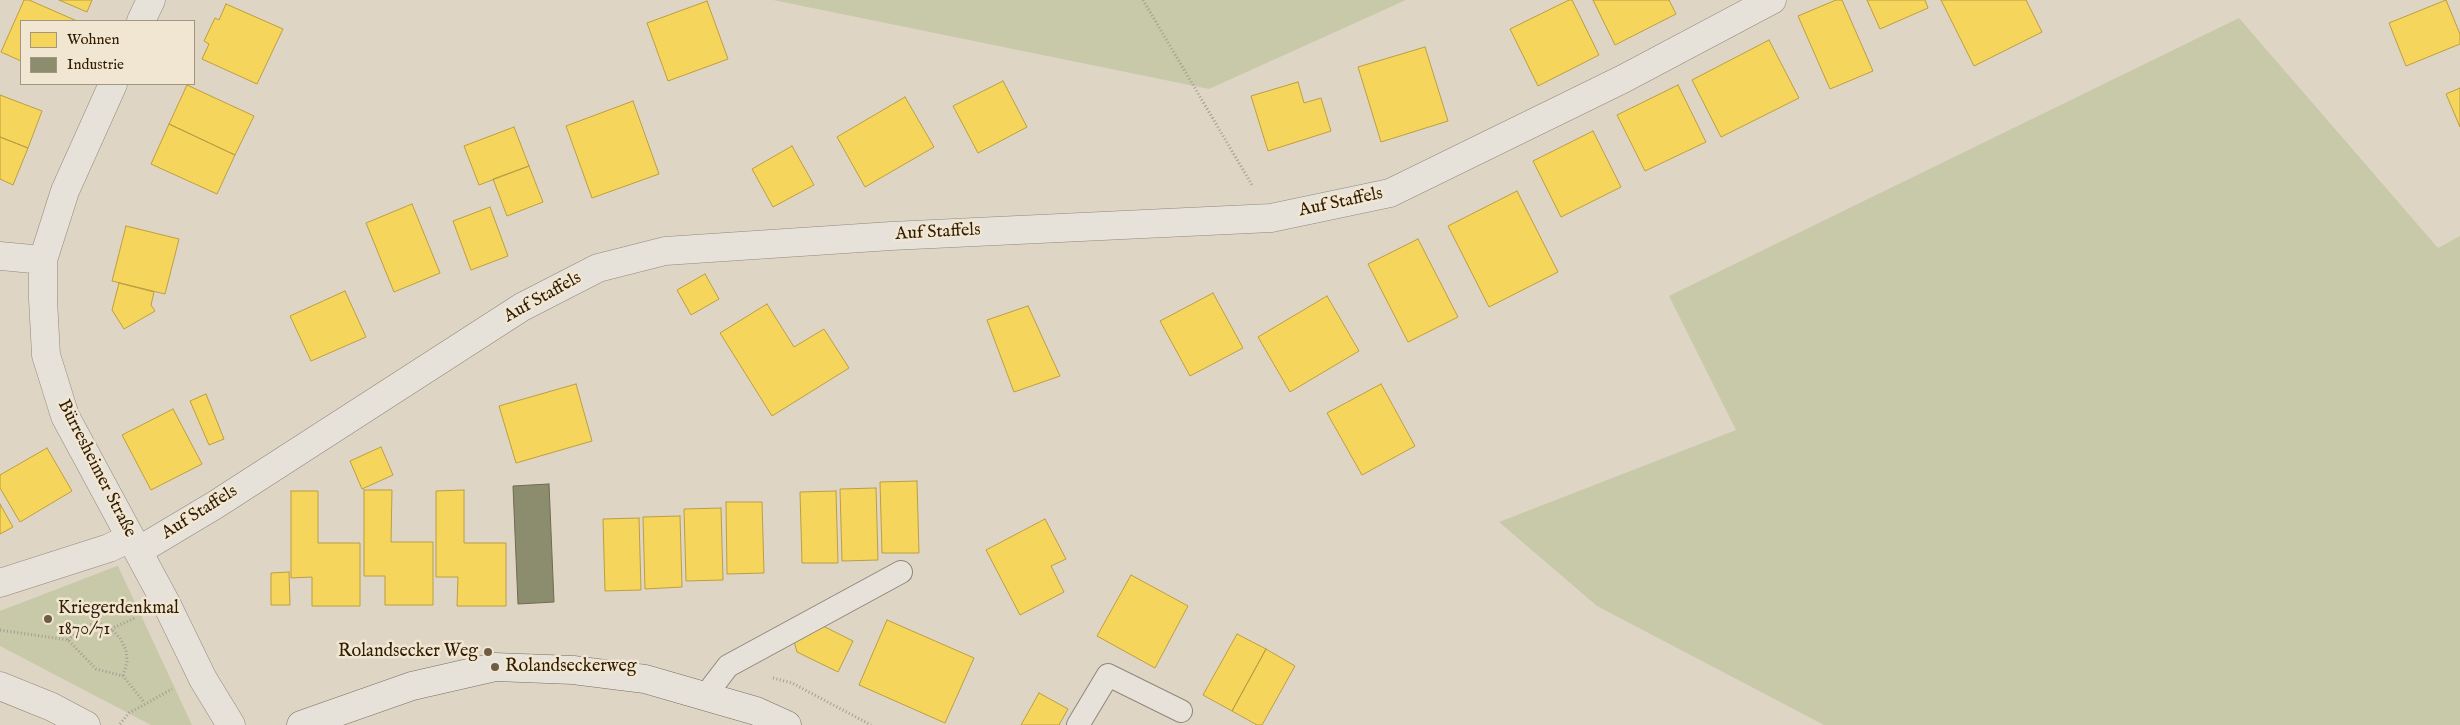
<!DOCTYPE html>
<html>
<head>
<meta charset="utf-8">
<style>
  body { margin:0 }
  #map { position:relative; width:2460px; height:725px; overflow:hidden; background:#dfd5c5; font-family:"IM FELL English",serif }
  canvas { display:block }
  .legend { position:absolute; left:20px; top:20px; width:175px; height:65px; box-sizing:border-box; background:#f1e6d2; border:1px solid #a4957e; margin:0; padding:6px 9px; list-style:none; font-size:15px; color:#301c01 }
  .legend li { display:flex; align-items:center; gap:10px; height:25px }
  .legend b { width:25px; border:1px solid #a4957e }
</style>
</head>
<body>
<div id="map">
<canvas width="2460" height="725"></canvas>
<ul class="legend">
<li><b style="height:14px;background:#f6d55c"></b>Wohnen</li>
<li><b style="height:14px;background:#8c8c6e"></b>Industrie</li>
</ul>
</div>
<script>
const c = document.querySelector('canvas').getContext('2d');
c.lineJoin = 'round';
function paint(path, color) {
  c.fillStyle = color;
  c.fill(path, 'evenodd');
}
function toPath(rows) {
  const path = new Path2D();
  for (const r of rows) {
    path.moveTo(r[0], r[1]);
    for (let i = 2; i < r.length; i += 2) path.lineTo(r[i], r[i + 1]);
  }
  return path;
}
function trace(path, color, width, dash) {
  c.strokeStyle = color;
  c.lineWidth = width;
  c.lineCap = dash ? 'butt' : 'round';
  c.setLineDash(dash || []);
  c.stroke(path);
}
function label(font, color, halo, rows, align = 'center') {
  c.font = font + ' "IM FELL English",serif';
  c.lineWidth = 5;
  c.setLineDash([]);
  c.textBaseline = 'middle';
  c.strokeStyle = halo;
  c.fillStyle = color;
  for (const [text, x, y, turn = 0] of rows) {
    c.save();
    c.translate(x, y);
    c.rotate((+turn || 0) * Math.PI / 180);
    c.textAlign = isNaN(turn) ? turn : align;
    if (halo) c.strokeText(text, 0, 0);
    c.fillText(text, 0, 0);
    c.restore();
  }
}
const green = toPath([
  [773,0,1406,0,1209,89],
  [2239,18,2438,248,2460,236,2460,725,1824,725,1597,606,1499,522,1736,430,1669,296],
  [117,566,118,566,192,725,151,725,0,646,0,611]
]);
const homes = toPath([
  [24,0,29,0,77,21,21,21,21,61,1,52,24,0],
  [59,0,92,0,87,12,59,0],
  [1569,0,1572,0,1599,55,1538,86,1510,29,1569,0],
  [1593,0,1669,0,1676,14,1615,45,1593,0],
  [1836,0,1842,0,1873,71,1830,89,1798,16,1836,0],
  [1867,0,1925,0,1928,8,1880,29,1867,0],
  [1941,0,2026,0,2042,32,1974,66,1941,0],
  [2446,0,2460,34,2460,44,2406,66,2389,23,2446,0],
  [707,1,728,59,668,81,647,23,707,1],
  [226,4,283,29,257,84,202,59,209,44,204,41,215,18,219,20,226,4],
  [1769,40,1799,98,1721,137,1692,80,1769,40],
  [1425,47,1448,121,1381,142,1358,67,1425,47],
  [1003,81,1027,127,978,153,953,106,1003,81],
  [1298,82,1304,103,1321,98,1331,131,1268,151,1251,96,1298,82],
  [187,85,254,116,235,155,169,124,187,85],
  [1678,85,1706,142,1645,171,1617,115,1678,85],
  [2460,88,2460,127,2446,94,2460,88],
  [0,95,42,111,28,148,0,137,0,95],
  [905,97,934,147,865,187,837,137,905,97],
  [633,101,659,174,592,198,566,126,633,101],
  [169,124,235,155,217,194,151,164,169,124],
  [514,127,529,166,479,185,464,146,514,127],
  [1593,131,1621,187,1561,217,1533,161,1593,131],
  [0,137,28,148,13,185,0,179,0,137],
  [792,146,814,185,773,207,752,169,792,146],
  [529,166,543,202,507,216,493,179,529,166],
  [1517,191,1558,272,1489,307,1448,226,1517,191],
  [412,204,440,273,394,292,366,223,412,204],
  [490,207,508,256,471,270,453,221,490,207],
  [126,226,179,239,165,294,112,281,126,226],
  [1418,239,1458,317,1408,342,1368,264,1418,239],
  [705,274,719,299,691,315,677,290,705,274],
  [119,283,154,292,151,305,155,311,124,329,112,310,119,283],
  [345,291,366,337,311,361,290,316,345,291],
  [1213,293,1243,348,1190,376,1160,321,1213,293],
  [1327,296,1359,351,1290,392,1258,337,1327,296],
  [767,304,794,347,824,329,849,368,772,416,720,333,767,304],
  [1028,306,1060,376,1014,392,987,320,1028,306],
  [576,384,592,441,516,463,499,406,576,384],
  [1381,384,1415,446,1362,475,1327,413,1381,384],
  [206,394,224,439,209,445,190,401,206,394],
  [173,409,202,464,151,490,122,435,173,409],
  [381,447,393,475,362,489,350,461,381,447],
  [47,448,72,491,20,522,0,488,0,475,47,448],
  [917,481,919,553,882,553,880,482,917,481],
  [876,488,878,560,842,561,840,489,876,488],
  [364,490,392,490,391,542,433,542,433,605,385,605,385,576,364,576,364,490],
  [464,490,464,543,506,543,506,606,457,606,458,577,436,577,436,491,464,490],
  [291,491,318,491,318,543,360,543,360,606,312,606,312,577,291,578,291,491],
  [836,491,838,563,802,563,800,492,836,491],
  [726,502,762,502,764,573,727,574,726,502],
  [0,504,13,527,0,534,0,504],
  [721,508,723,580,686,581,684,509,721,508],
  [680,516,682,587,645,589,643,517,680,516],
  [639,518,641,590,605,591,603,519,639,518],
  [1045,519,1066,559,1051,566,1064,592,1020,615,986,550,1045,519],
  [289,572,290,605,271,605,271,573,289,572],
  [1131,575,1188,606,1155,668,1097,636,1131,575],
  [887,620,974,658,945,723,859,685,887,620],
  [821,625,853,641,838,672,797,652,794,641,821,625],
  [1237,634,1266,649,1232,711,1203,695,1237,634],
  [1266,649,1295,666,1262,725,1257,725,1232,711,1266,649],
  [1039,693,1068,709,1059,725,1021,725,1039,693]
]);
const industry = toPath([
  [549,484,554,602,518,604,513,486,549,484]
]);
const path = toPath([
  [1143,0,1252,185],
  [111,629,135,618],
  [0,630,68,640,96,669,123,676,144,702],
  [68,640,83,626,99,623,111,629,120,638,126,650,127,662,123,676],
  [773,678,792,683,871,725],
  [120,724,129,713,172,689]
]);
const lane = toPath([
  [705,696,728,666,901,572],
  [1078,725,1108,675,1181,711]
]);
const street = toPath([
  [141,21,151,0],
  [113,84,65,191,43,260,43,299,46,355,65,416,167,605,203,679,231,725],
  [0,256,43,260],
  [138,551,215,505,522,307,598,268,665,251,891,236,1271,218,1390,193,1623,79,1772,0],
  [0,583,109,548,130,538],
  [0,686,52,707,86,725]
]);
const secondary = toPath([
  [301,725,412,686,495,667,573,670,645,679,756,711,787,725]
]);
const markers = [
  [48,619,5,"#6d5d46"],
  [488,652,5,"#6d5d46"],
  [495,667,5,"#6d5d46"]
];
const streetNames = [
  ["Auf Staffels",1341,203,-12],
  ["Auf Staffels",938,233,-3],
  ["Auf Staffels",543,298,-29],
  ["Bürresheimer Straße",96,469,63],
  ["Auf Staffels",200,513,-32]
];
const poiNames = [
  ["Kriegerdenkmal",58,609],
  ["1870/71",58,630],
  ["Rolandsecker Weg",478,652,"right"],
  ["Rolandseckerweg",505,667]
];
paint(green, '#c8c9a8');
paint(homes, '#f6d55c');
trace(homes, '#bb9e41', 1);
paint(industry, '#8c8c6e');
trace(industry, '#706a4d', 1);
trace(lane, '#90877b', 24);
trace(street, '#90877b', 29);
trace(secondary, '#766e61', 29);
trace(path, '#a39c93', 3, [1, 2.5]);
trace(lane, '#e6e1d9', 22);
trace(street, '#e6e1d9', 28);
trace(secondary, '#e6e1d9', 28);
for (const [x, y, r, color] of markers) {
  const dot = new Path2D();
  dot.arc(x, y, r, 0, 2 * Math.PI);
  c.fillStyle = color;
  c.fill(dot);
  trace(dot, '#f1e6d2', 2);
}
label('18px', '#301c01', '#f1e6d2', streetNames);
label('18px', '#301c01', '#f1e6d2', poiNames, 'left');
</script>
</body>
</html>
